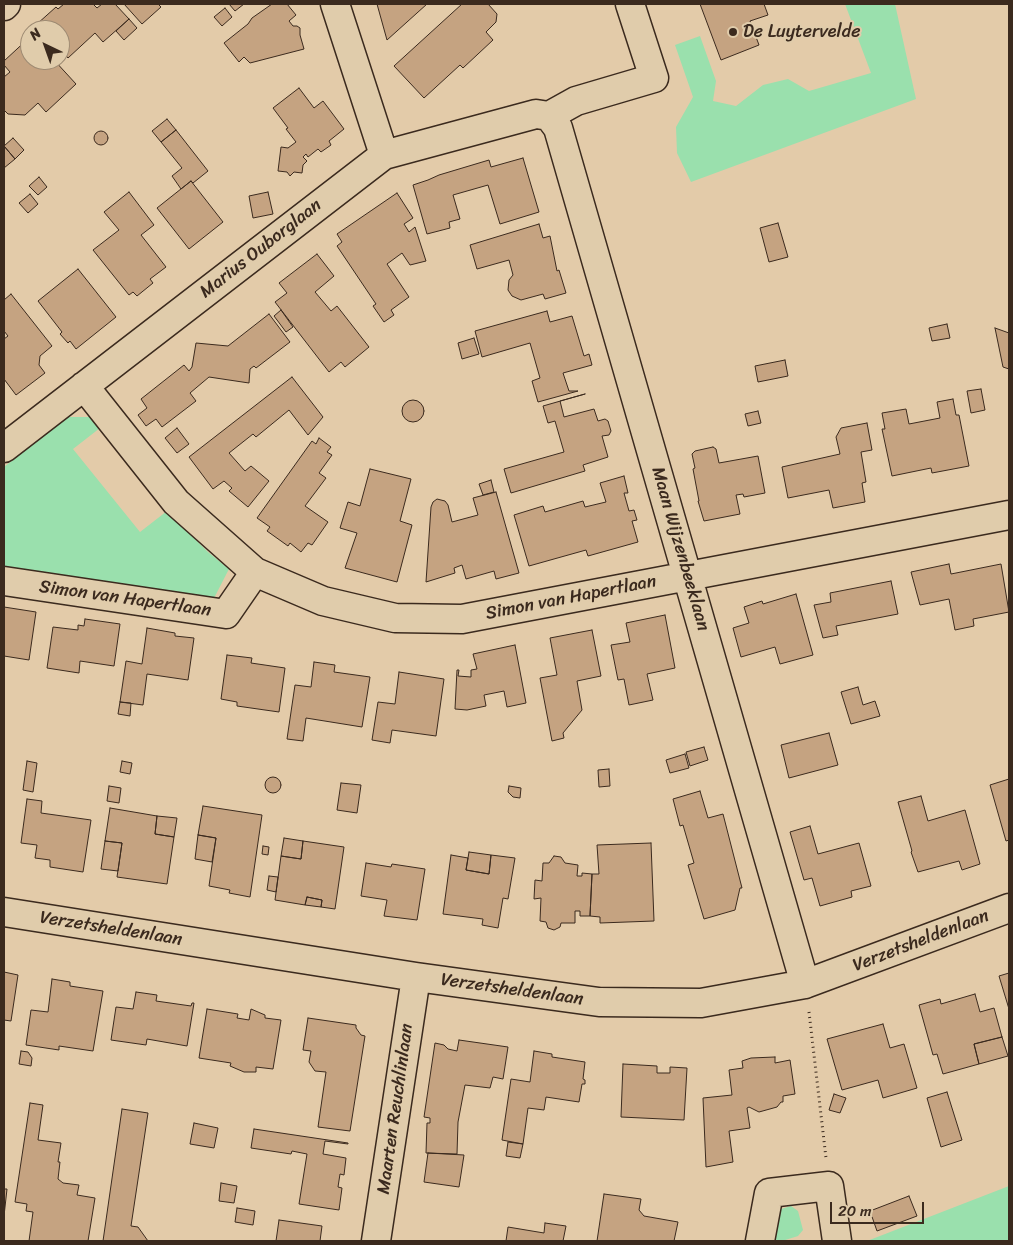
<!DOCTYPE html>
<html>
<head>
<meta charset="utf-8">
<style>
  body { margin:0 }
  #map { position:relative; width:1013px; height:1245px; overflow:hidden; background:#e3cba9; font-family:Sriracha,sans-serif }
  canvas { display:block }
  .frame { position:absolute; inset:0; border:5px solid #3b2a1e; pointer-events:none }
  .north { position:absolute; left:20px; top:20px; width:50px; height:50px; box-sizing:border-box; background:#e0ccab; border:1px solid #9e8b73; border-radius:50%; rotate:318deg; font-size:14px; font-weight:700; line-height:20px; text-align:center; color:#3b2a1e }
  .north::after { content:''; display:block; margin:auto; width:18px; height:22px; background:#3b2a1e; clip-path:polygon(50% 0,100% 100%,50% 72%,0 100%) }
  .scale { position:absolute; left:830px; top:1202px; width:94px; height:22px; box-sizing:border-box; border:2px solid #3b2a1e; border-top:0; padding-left:6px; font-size:15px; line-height:18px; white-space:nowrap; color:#3b2a1e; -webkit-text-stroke:4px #e0ccab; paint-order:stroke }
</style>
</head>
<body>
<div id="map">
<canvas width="1013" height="1245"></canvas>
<div class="frame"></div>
<div class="north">N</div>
<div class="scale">20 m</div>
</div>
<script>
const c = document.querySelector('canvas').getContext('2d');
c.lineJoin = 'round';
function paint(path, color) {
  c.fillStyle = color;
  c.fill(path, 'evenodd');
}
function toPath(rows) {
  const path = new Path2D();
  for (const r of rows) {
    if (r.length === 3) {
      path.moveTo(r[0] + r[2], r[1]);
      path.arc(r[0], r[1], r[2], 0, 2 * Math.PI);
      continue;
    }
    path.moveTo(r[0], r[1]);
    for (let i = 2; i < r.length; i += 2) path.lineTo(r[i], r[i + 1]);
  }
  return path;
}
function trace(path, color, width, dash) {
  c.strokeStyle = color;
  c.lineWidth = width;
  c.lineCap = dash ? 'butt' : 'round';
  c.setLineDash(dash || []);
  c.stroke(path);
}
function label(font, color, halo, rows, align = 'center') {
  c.font = font + ' Sriracha,sans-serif';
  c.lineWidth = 4;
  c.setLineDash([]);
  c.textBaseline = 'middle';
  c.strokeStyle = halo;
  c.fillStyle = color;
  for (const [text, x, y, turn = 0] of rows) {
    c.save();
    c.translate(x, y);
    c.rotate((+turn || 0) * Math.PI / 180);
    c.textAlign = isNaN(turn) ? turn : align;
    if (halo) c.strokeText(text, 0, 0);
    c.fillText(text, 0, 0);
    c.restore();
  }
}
const green = toPath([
  [845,4,895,4,916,99,691,182,677,153,676,127,693,97,675,45,700,36,716,81,713,101,736,106,763,85,788,79,809,91,871,73],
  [67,417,92,417,100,428,73,449,140,532,167,511,208,552,229,569,212,602,4,570,4,467],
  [1009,1186,1009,1241,867,1241],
  [791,1206,798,1211,803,1230,798,1236,782,1241,773,1241,774,1211]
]);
const building = toPath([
  [64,4,93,4,97,8,102,4,115,4,129,19,103,42,95,33,68,58,60,49,60,30,43,30,37,24,56,7,58,9,64,4],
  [124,4,158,4,161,7,142,24,124,4],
  [229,4,244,4,235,11,229,4],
  [272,4,287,4,296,15,289,21,293,26,297,26,300,28,300,35,304,49,250,63,244,57,239,62,224,43,248,24,252,18,272,4],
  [377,4,427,4,387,40,377,4],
  [462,4,488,4,497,14,496,22,486,32,493,40,463,68,460,65,424,98,394,66,462,4],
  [700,4,764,4,768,15,750,21,759,45,721,60,700,4],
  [225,8,232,17,222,26,214,17,225,8],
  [129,19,137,28,124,40,116,31,129,19],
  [30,37,30,60,54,60,76,84,46,112,38,103,25,115,8,114,4,110,4,77,10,72,4,65,4,61,30,37],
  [299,88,314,108,323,101,344,129,329,141,331,145,321,152,318,149,308,157,306,154,303,157,307,161,303,165,302,173,294,172,290,176,287,172,278,171,281,147,288,148,296,142,286,129,288,128,273,108,299,88],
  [167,119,176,130,161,142,152,131,167,119],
  [176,130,208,171,193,183,191,181,181,189,172,176,182,168,161,142,176,130],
  [101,138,7],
  [13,138,24,150,15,159,4,146,13,138],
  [4,146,15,159,4,168,4,146],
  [523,158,539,212,500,224,488,185,453,195,460,219,449,222,450,228,427,234,413,185,428,180,439,175,489,160,491,167,523,158],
  [39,177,47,187,38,195,29,186,39,177],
  [191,181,223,222,189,249,157,208,191,181],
  [129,192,154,225,141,235,166,267,150,279,153,283,137,296,133,292,129,295,93,250,119,230,104,212,129,192],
  [268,192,273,214,253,218,249,196,268,192],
  [397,193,413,218,404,224,409,232,415,227,426,261,410,265,402,253,387,264,409,297,391,310,394,315,384,322,373,306,376,304,337,246,342,242,337,234,397,193],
  [30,194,38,204,28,213,19,203,30,194],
  [778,223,788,257,769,262,760,228,778,223],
  [539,224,543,238,550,236,557,271,559,270,566,293,545,299,543,294,521,300,512,296,508,290,509,280,513,275,509,260,477,269,470,245,539,224],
  [317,254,334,276,315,292,331,311,337,306,369,347,345,367,341,362,329,372,275,302,287,293,279,283,317,254],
  [78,269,116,317,76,349,70,341,68,343,60,334,62,332,38,301,78,269],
  [11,294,52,346,40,356,39,365,45,373,16,395,4,379,4,339,8,336,4,331,4,300,11,294],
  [281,310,293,327,286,332,274,316,281,310],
  [547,311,550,322,572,316,584,356,589,354,592,365,563,373,569,391,578,391,538,402,532,381,540,378,530,343,482,357,475,331,547,311],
  [269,314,290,342,256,368,254,366,250,369,249,383,209,377,190,393,196,401,162,427,156,419,146,426,138,415,147,408,141,399,184,365,189,371,192,367,196,343,228,346,269,314],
  [947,324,950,338,932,341,929,328,947,324],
  [995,328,1009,333,1009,369,1003,367,995,328],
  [474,338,479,354,462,359,458,343,474,338],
  [785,360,788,376,758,382,755,366,785,360],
  [292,377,323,417,308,435,289,410,256,437,253,434,229,453,245,471,251,466,269,481,248,507,229,491,232,488,224,481,213,489,189,457,292,377],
  [981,389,985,410,971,413,967,391,981,389],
  [585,394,560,401,564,417,594,409,598,421,605,419,608,421,611,431,609,435,602,436,608,457,583,465,585,471,511,493,504,469,564,452,555,421,548,423,543,406,585,394],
  [953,399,956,415,959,415,969,466,932,473,931,468,892,476,882,429,885,429,882,413,906,409,909,424,940,418,937,402,953,399],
  [413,411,11],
  [758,411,761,423,748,426,745,414,758,411],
  [867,423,872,450,861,452,866,482,862,483,865,502,833,508,829,490,788,498,782,467,840,454,836,437,841,428,867,423],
  [177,428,189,444,177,453,165,438,177,428],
  [319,438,331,447,327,452,332,455,319,473,326,478,305,506,328,522,312,545,308,543,301,552,290,543,288,546,267,531,270,527,257,518,312,441,316,444,319,438],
  [713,447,716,449,719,463,758,456,765,493,744,497,743,494,736,495,740,514,704,521,698,501,699,501,693,469,695,468,692,454,695,451,713,447],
  [370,469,411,479,400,521,412,525,397,582,345,568,357,533,340,528,348,502,360,506,370,469],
  [624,476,628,493,624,493,629,511,634,510,637,520,632,521,638,542,588,556,586,550,529,566,514,515,543,506,545,512,583,501,585,507,606,502,600,483,624,476],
  [491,480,494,492,483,495,479,484,491,480],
  [496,492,519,573,496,579,494,571,466,579,462,565,454,568,455,573,426,582,431,507,433,502,437,499,445,501,448,505,452,522,478,515,473,498,496,492],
  [949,564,951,574,1001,564,1009,612,973,619,974,626,955,630,949,599,920,605,911,572,949,564],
  [891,581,898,614,836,626,838,635,823,638,814,605,831,602,830,593,891,581],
  [796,594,813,655,780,664,775,647,741,657,733,628,749,623,744,607,762,601,763,604,796,594],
  [4,607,36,612,29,660,4,656,4,607],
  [665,615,675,668,647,674,653,700,629,705,624,679,618,680,611,645,630,642,626,623,665,615],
  [85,619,120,624,114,666,80,661,79,673,47,668,53,627,78,630,78,625,84,626,85,619],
  [147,628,175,633,175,636,194,638,188,680,147,674,143,705,120,702,126,661,142,664,147,628],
  [592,630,601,676,577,681,582,710,563,733,564,738,552,741,540,678,557,675,550,638,592,630],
  [515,645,526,703,507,707,504,691,484,695,486,706,467,710,455,709,457,670,459,670,458,676,471,677,471,670,477,669,473,654,515,645],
  [227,655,252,658,251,663,285,668,279,712,237,706,237,702,221,699,227,655],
  [314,662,335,665,334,672,370,677,362,727,306,718,303,741,287,739,295,685,311,687,314,662],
  [399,672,444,679,436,736,392,730,390,743,372,740,378,702,395,704,399,672],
  [858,687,863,705,875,701,880,716,851,724,841,692,858,687],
  [120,702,131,703,130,716,118,714,120,702],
  [829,733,838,765,789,778,781,745,829,733],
  [704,747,708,760,690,766,686,752,704,747],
  [685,754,689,768,670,773,666,760,685,754],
  [27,761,37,763,33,792,23,790,27,761],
  [122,761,132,763,130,774,120,772,122,761],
  [609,769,610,786,599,787,598,770,609,769],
  [273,785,8],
  [1009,779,1009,840,1006,841,990,785,1009,779],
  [341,783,361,785,357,813,337,810,341,783],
  [109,786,121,788,119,803,107,801,109,786],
  [509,786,521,788,520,798,513,797,508,792,509,786],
  [700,791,708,818,723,814,742,888,740,888,735,910,704,919,688,865,694,863,683,825,680,826,673,799,700,791],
  [921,796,928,821,965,810,980,864,962,870,959,861,918,872,911,852,912,851,898,802,921,796],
  [27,799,42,801,41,813,91,820,83,872,50,867,50,860,35,858,37,845,21,843,27,799],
  [203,806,262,815,250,897,229,893,230,890,209,886,216,838,198,835,203,806],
  [110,808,157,816,155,834,174,837,167,884,117,877,122,843,105,841,110,808],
  [157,816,177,818,174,837,155,834,157,816],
  [810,826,818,854,859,843,871,886,851,891,852,897,820,906,812,878,804,880,790,832,810,826],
  [198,835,216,838,212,862,195,859,198,835],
  [284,838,303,841,301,859,281,856,284,838],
  [105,841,122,843,118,871,101,869,105,841],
  [303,841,344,847,335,909,321,907,322,900,307,897,305,905,275,900,281,856,301,859,303,841],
  [651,843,654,921,600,923,600,917,590,916,592,874,599,874,597,845,651,843],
  [263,846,269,847,268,855,262,854,263,846],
  [469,852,491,855,489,874,466,870,469,852],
  [451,855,468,858,466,870,489,874,491,855,515,858,508,899,503,898,498,928,482,925,483,919,443,914,451,855],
  [554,856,561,857,565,863,578,865,577,876,582,876,582,873,592,874,590,916,580,916,580,911,575,911,575,923,561,923,560,927,554,930,548,928,546,922,540,921,541,898,534,899,535,880,542,881,543,863,549,863,554,856],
  [366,863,391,867,392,864,425,869,417,920,384,916,387,900,361,896,366,863],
  [269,876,278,877,276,892,267,890,269,876],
  [307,897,322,900,321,907,305,905,307,897],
  [4,972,18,975,11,1021,4,1020,4,972],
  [1009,973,1009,1009,999,976,1009,973],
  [52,979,70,982,70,986,103,991,93,1051,59,1046,59,1050,26,1045,31,1010,48,1012,52,979],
  [136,992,157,995,156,1001,191,1006,192,1003,194,1003,187,1046,147,1039,146,1045,111,1040,116,1007,133,1009,136,992],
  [975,994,980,1012,994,1008,1002,1037,974,1044,979,1064,943,1074,937,1054,933,1055,919,1005,940,999,941,1004,975,994],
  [207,1009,238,1014,237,1018,249,1020,251,1009,265,1015,265,1018,281,1020,273,1069,256,1067,256,1072,244,1072,230,1066,231,1063,199,1058,207,1009],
  [308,1018,356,1025,356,1028,361,1035,365,1036,350,1131,318,1127,326,1072,315,1071,309,1062,311,1051,303,1050,308,1018],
  [883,1024,890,1048,904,1044,917,1088,883,1098,878,1080,842,1090,827,1039,883,1024],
  [1002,1037,1008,1056,979,1064,974,1044,1002,1037],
  [459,1040,508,1047,503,1079,493,1077,490,1088,465,1085,458,1122,457,1154,426,1153,427,1123,430,1123,430,1118,424,1117,435,1043,444,1045,448,1049,457,1051,459,1040],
  [21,1051,28,1052,32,1058,31,1066,19,1064,21,1051],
  [534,1051,552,1054,552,1057,585,1062,583,1079,585,1080,585,1084,582,1084,579,1102,546,1097,544,1110,528,1108,523,1144,502,1140,511,1079,530,1082,534,1051],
  [775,1057,775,1063,790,1060,795,1094,783,1096,783,1102,781,1102,777,1107,759,1112,749,1107,747,1108,750,1128,729,1131,733,1162,706,1167,703,1098,732,1095,729,1070,743,1068,742,1061,751,1058,775,1057],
  [623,1064,657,1066,657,1073,670,1073,670,1067,687,1068,684,1120,621,1117,623,1064],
  [947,1092,962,1140,941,1147,927,1098,947,1092],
  [834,1094,846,1098,840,1113,829,1110,834,1094],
  [30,1103,43,1105,38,1140,61,1143,58,1162,60,1162,58,1179,63,1183,79,1185,77,1195,95,1198,88,1241,29,1241,33,1212,26,1211,27,1204,15,1202,30,1103],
  [122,1109,148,1113,131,1226,138,1227,148,1241,103,1241,122,1109],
  [194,1123,218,1128,214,1148,190,1144,194,1123],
  [254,1129,348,1143,348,1144,325,1141,323,1154,346,1158,344,1175,340,1174,338,1187,342,1188,339,1210,299,1204,307,1154,292,1151,291,1154,251,1148,254,1129],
  [508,1142,523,1144,520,1158,506,1156,508,1142],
  [428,1153,464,1155,459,1187,424,1182,428,1153],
  [221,1183,237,1186,234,1203,219,1201,221,1183],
  [4,1189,7,1189,4,1216,4,1189],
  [604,1194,641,1199,639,1210,644,1216,678,1222,674,1241,597,1241,604,1194],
  [909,1196,917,1216,877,1231,870,1211,909,1196],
  [237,1208,255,1211,253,1225,235,1222,237,1208],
  [279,1220,322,1226,320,1241,276,1241,279,1220],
  [545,1223,566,1226,563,1241,506,1241,508,1227,544,1233,545,1223]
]);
const path = toPath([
  [809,1012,826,1158]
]);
const minor = toPath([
  [335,4,384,155],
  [4,6,6,4],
  [549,116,558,128,805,984],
  [549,116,576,101,654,78,630,4],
  [84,386,176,502,255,572,323,601,395,618,462,619,1009,515],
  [4,448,384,155,536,114,549,116],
  [4,581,226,614,255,572],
  [4,912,416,977,599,1002,701,1003,805,984,1009,908],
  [376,1241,416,977],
  [760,1241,769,1193,829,1186,837,1241]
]);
const markers = [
  [733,32,5,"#3b2a1e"]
];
const poiNames = [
  ["De Luytervelde",743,32]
];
const streetNames = [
  ["Marius Ouborglaan",261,249,-38],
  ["Maan Wijzenbeeklaan",680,549,74],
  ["Simon van Hapertlaan",571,598,-11],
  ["Simon van Hapertlaan",125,599,8],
  ["Verzetsheldenlaan",111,929,9],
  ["Verzetsheldenlaan",921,941,-21],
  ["Verzetsheldenlaan",512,990,8],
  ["Maarten Reuchlinlaan",396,1109,-82]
];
paint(green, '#9ae0ad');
paint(building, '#c5a381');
trace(building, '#3b2a1e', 1);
trace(minor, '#3b2a1e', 31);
trace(path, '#3b2a1e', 3, [1, 4]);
trace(minor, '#e0ccab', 28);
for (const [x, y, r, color] of markers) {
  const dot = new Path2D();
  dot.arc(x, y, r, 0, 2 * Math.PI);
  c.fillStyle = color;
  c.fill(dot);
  trace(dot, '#e0ccab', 2);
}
label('18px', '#3b2a1e', '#e0ccab', poiNames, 'left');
label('18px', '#3b2a1e', '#e0ccab', streetNames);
</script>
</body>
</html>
